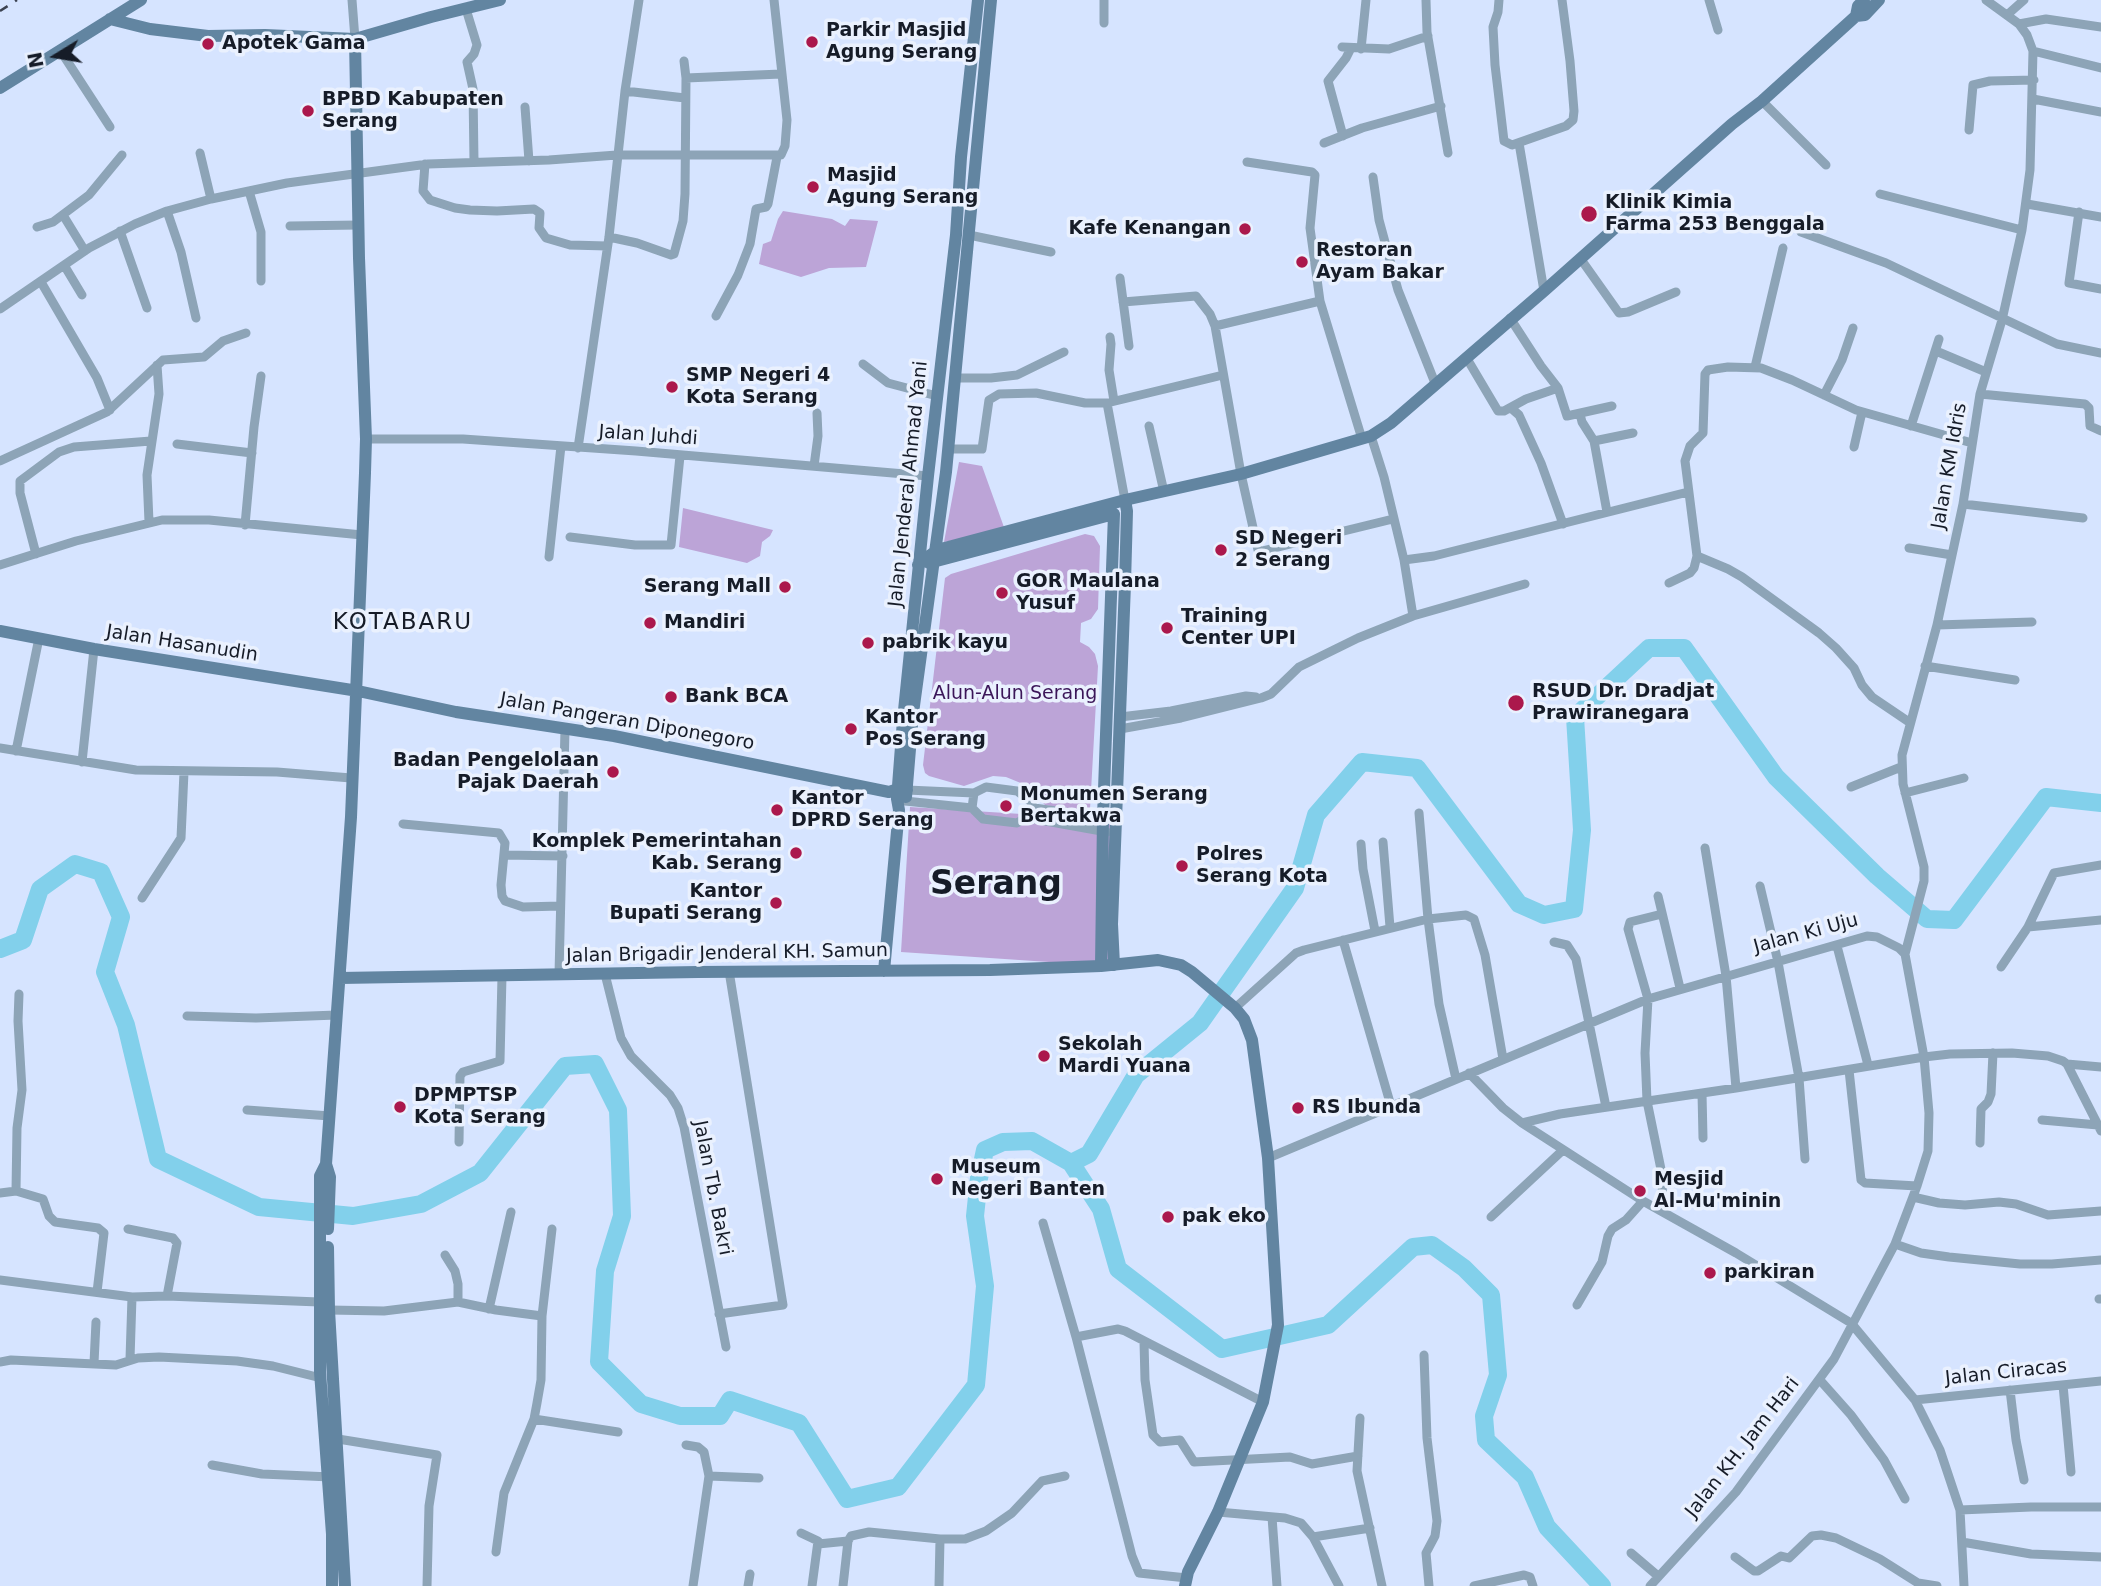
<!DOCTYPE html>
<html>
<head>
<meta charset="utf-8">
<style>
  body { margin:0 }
  #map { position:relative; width:2101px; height:1586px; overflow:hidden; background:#d6e4ff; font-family:"DejaVu Sans",sans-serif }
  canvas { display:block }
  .north { position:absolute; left:21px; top:21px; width:70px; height:70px; -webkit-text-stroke:5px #eaf1fe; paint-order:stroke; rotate:259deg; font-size:19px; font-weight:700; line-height:28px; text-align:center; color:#161c28 }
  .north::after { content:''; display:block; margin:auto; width:24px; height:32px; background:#161c28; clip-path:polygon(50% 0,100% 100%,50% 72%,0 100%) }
</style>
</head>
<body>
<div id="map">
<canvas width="2101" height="1586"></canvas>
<div class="north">N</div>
</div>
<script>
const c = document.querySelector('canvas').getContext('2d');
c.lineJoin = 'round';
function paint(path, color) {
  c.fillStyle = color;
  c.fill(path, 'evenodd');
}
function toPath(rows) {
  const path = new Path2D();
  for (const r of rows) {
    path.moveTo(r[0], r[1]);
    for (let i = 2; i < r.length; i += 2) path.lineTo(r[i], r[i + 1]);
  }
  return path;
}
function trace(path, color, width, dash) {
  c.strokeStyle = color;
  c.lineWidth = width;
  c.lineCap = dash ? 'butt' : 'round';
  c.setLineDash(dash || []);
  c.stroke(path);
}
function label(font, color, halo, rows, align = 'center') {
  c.font = font + ' "DejaVu Sans",sans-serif';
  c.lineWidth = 7;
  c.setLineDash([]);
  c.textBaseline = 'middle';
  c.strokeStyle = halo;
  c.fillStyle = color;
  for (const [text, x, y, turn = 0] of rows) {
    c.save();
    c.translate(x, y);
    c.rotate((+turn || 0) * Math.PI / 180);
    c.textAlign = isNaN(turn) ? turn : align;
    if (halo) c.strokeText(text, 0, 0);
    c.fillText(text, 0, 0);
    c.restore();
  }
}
const green = toPath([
  [783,211,832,219,845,226,850,219,878,221,866,267,829,268,801,277,759,264,763,244,771,241,778,219],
  [959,462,982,466,1005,530,944,542],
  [683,508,773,530,770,536,762,542,760,556,747,563,679,547],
  [1085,534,1094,536,1100,546,1098,609,1091,619,1081,623,1080,642,1089,647,1095,654,1098,666,1090,809,1083,812,1045,805,1028,786,1006,777,993,776,964,786,929,776,925,773,923,765,945,578,951,574],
  [910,807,1117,820,1108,966,901,952]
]);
const river = toPath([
  [0,949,23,940,40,889,75,864,101,872,121,917,105,972,126,1025,158,1159,259,1207,353,1216,421,1204,480,1173,565,1066,595,1064,618,1110,622,1216,605,1271,599,1362,641,1404,680,1416,720,1416,730,1400,799,1423,847,1499,898,1487,976,1385,985,1286,975,1216,979,1178,985,1150,1003,1142,1032,1141,1071,1163,1089,1154,1136,1075,1200,1023,1295,888,1316,815,1362,762,1417,768,1519,904,1544,915,1574,909,1582,830,1575,717,1649,648,1684,648,1776,777,1877,876,1927,919,1954,920,2046,797,2101,803],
  [1071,1163,1101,1209,1118,1269,1222,1349,1328,1325,1413,1247,1432,1245,1464,1268,1491,1295,1498,1375,1484,1416,1486,1440,1525,1477,1547,1527,1602,1586]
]);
const street = toPath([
  [352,0,355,39],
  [1104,0,1104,23],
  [1426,0,1427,32,1448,153],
  [1499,0,1498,12,1493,27,1495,65,1504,141,1512,145,1566,126,1573,120,1574,111,1570,61,1562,0],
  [1709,0,1718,30],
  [466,9,477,45,474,54,467,62,473,89,474,162],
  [2007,15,2024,0],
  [2019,24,2046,19,2101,27],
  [1342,47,1389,49,1428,36],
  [1361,49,1366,0],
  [60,50,110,127],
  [2033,51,2101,68],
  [686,78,781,74],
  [625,91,685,98],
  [2033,99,2101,112],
  [1762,101,1826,165],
  [525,107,529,161],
  [1969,130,1973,85,1990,81,2034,80],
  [1343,136,1328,81,1346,58,1351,48],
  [1324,143,1362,128,1441,106],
  [1519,143,1544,291],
  [200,153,211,199],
  [1247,162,1312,172,1315,175,1310,228,1320,301],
  [425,164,423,191,430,200,455,208,470,210,497,211,534,209,540,213,539,228,546,238,570,245,607,246],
  [1373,177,1379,220,1398,290,1435,383],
  [249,191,261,232,261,281],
  [1880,194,2022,230],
  [2027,204,2101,217],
  [167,211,181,252,196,318],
  [2079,212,2069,283,2101,289],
  [63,215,85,251],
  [290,226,359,225],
  [37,227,53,222,89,195,122,155],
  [120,231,147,308],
  [1801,232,1886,263,2057,344,2101,353],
  [969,235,1051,252],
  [609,237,637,243,671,255,674,254,683,221,685,194,686,78,684,61],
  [1580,258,1619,313,1628,312,1676,292],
  [64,265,82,295],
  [1120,278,1129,346],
  [41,282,97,378,110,410],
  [1123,302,1196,296,1210,314,1215,326],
  [0,309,89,248,135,224,167,211,211,199,287,183,428,164,549,160,617,155,781,155,785,146,787,120,774,0],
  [716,316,738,275,750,244,756,209,766,207,768,204,777,157],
  [1510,318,1541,366,1558,388,1567,416,1612,406],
  [1110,337,1111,344,1109,370,1114,401],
  [1936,351,1986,372],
  [1466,357,1498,411,1504,411,1526,399,1558,388],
  [863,364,888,383,937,396],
  [1755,367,1783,248],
  [955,378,991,378,1017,375,1064,352],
  [1980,394,2085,404,2089,408,2090,426,2101,431],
  [1824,395,1842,360,1853,328],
  [1107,403,1125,500],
  [1511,408,1519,415,1541,463,1563,524],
  [1580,414,1582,422,1594,441,1607,512],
  [1149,426,1164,492],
  [1911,426,1939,339],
  [366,439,463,439,636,451,928,476],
  [1362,439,1320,301,1215,326,1241,474,1258,550,1262,551,1393,519],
  [1594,441,1633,433],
  [177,444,252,453],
  [1854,447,1862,412],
  [578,448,609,237,625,91,639,0],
  [948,449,982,449,989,400,999,394,1036,393,1085,403,1107,403,1223,375],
  [0,461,107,412,163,360,204,357,223,341,246,333],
  [814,466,818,436,817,413],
  [1963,504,2083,518],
  [149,522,147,475,159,394,157,365],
  [245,525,254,427,261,376],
  [570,537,635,545,671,545,680,456],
  [1909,548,1952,555],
  [36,554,20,493,20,481,59,452,74,447,151,441],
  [1697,556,1728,569,1742,577,1819,633,1836,648,1854,668,1862,685,1872,697,1909,722],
  [549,557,561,446],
  [1404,560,1434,556,1688,492],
  [0,565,76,541,162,520,209,520,362,535],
  [1669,583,1690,573,1694,568,1697,556,1685,461,1690,446,1703,433,1705,374,1708,370,1728,367,1761,368,1792,380,1856,410,1972,443],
  [1413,616,1525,584],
  [1937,625,2032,622],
  [1925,666,2015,680],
  [1120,717,1171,711,1246,696,1256,697],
  [1120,729,1181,718,1261,698,1271,694,1299,667,1358,638,1413,616,1404,560,1384,477,1371,436],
  [0,748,136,770,277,772,351,778],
  [16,751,39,638],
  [82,762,94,649],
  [1851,787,1901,767],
  [907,790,974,793,986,787,1017,791,1030,801,1034,808,1033,813,1017,823,983,819,972,808,974,793],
  [1905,793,1964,778],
  [905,801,972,808],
  [1034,808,1116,819],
  [1419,813,1428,919,1439,1004,1456,1079],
  [1029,818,1107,832],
  [403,824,499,833,505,843,501,885,502,896,505,901,523,907,560,906],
  [1383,842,1390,927],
  [1361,844,1363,869,1375,931],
  [1705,848,1726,976,1736,1088],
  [504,855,563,856],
  [1760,886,1778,962,1799,1078,1805,1159],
  [1658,896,1680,988],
  [142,898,181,838,184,772],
  [2028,927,2101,920],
  [1343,940,1391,1106],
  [1554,942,1567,945,1576,959,1606,1107],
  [1837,946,1868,1065],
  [1905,954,1924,881,1924,867,1903,784,1902,755,1937,625,1963,504,1980,394,2002,320,2022,230,2030,170,2033,51,2027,35,2019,24,1986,0],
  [2001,967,2028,927,2054,873,2101,865],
  [559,974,565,729],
  [605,974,621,1038,631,1056,670,1095,678,1108,684,1127,726,1347],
  [19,994,18,1021,22,1090,17,1128,16,1191,43,1199,49,1216,55,1222,98,1228,104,1233,97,1292],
  [1235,1008,1296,953,1304,950,1428,919,1466,915,1474,919,1485,955,1503,1059],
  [187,1016,256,1018,337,1015],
  [2067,1064,2101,1067],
  [1849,1070,1861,1180,1865,1183,1917,1186],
  [1469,1073,1503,1108,1522,1123,1643,1201,1736,1253,1851,1323,1915,1400,1940,1450,1960,1510,1964,1586],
  [1702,1093,1703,1138],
  [247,1110,330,1116],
  [2042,1120,2098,1125],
  [1522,1123,1560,1114,1736,1088,1924,1057,1950,1054,2012,1053,2048,1056,2063,1061,2067,1064,2101,1131],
  [459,1142,460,1076,463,1072,500,1061,502,976],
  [1980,1143,1981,1109,1988,1102,1991,1094,1993,1053],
  [1268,1158,1648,999,1867,936,1877,937,1899,948,1905,954,1924,1057,1929,1113,1928,1151,1917,1186,1895,1244,1834,1359,1736,1492,1650,1586],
  [0,1193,16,1191],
  [1913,1197,1939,1203,1965,1205,1999,1202,2016,1204,2048,1215,2101,1211],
  [1655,1207,1662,1194,1663,1179,1647,1101,1645,1053,1648,999,1628,929,1630,922,1662,914],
  [1491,1217,1563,1150],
  [1043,1223,1076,1337,1132,1556,1139,1573,1187,1578],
  [128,1229,173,1238,177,1243,167,1296],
  [1895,1244,1921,1253,1949,1257,2020,1264,2052,1264,2101,1260],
  [445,1255,455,1271,458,1284,458,1302],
  [0,1280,132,1297,167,1296,319,1302],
  [2099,1299,2101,1299],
  [1577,1305,1602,1262,1608,1236,1612,1229,1626,1220,1643,1201],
  [489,1309,511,1212],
  [329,1310,384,1311,458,1302,496,1310,542,1316],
  [719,1314,783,1305,729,971],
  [1076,1337,1118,1329,1125,1331,1263,1402],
  [1144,1342,1145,1380,1153,1435,1160,1442,1180,1440,1194,1462,1290,1457,1312,1464,1358,1456],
  [1424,1355,1427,1438,1437,1521,1435,1536,1426,1553,1429,1586],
  [130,1359,132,1297],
  [0,1362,11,1360,116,1365,138,1358,159,1357,237,1361,273,1366,321,1378],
  [94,1363,96,1322],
  [1819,1379,1851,1415,1884,1460,1905,1499],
  [2063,1385,2071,1472],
  [2010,1390,2016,1440,2024,1480],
  [1915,1400,2101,1381],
  [1360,1418,1357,1471,1382,1586],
  [534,1419,618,1432],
  [338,1439,437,1455,429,1506,427,1586],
  [686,1445,698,1447,704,1452,709,1476,693,1586],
  [212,1465,262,1474,331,1477],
  [709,1476,759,1478],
  [1960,1510,2031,1507,2101,1507],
  [1218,1512,1285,1518,1301,1523,1313,1537,1339,1586],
  [1272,1517,1277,1586],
  [801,1533,818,1541,812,1586],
  [1313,1537,1370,1528],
  [1962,1542,2031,1554,2101,1557],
  [818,1544,848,1541,851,1536,869,1532,940,1539],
  [496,1552,504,1493,534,1419,537,1403,541,1380,542,1316,552,1229],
  [1631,1553,1658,1576],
  [1735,1557,1754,1571,1758,1571,1781,1556,1789,1558,1812,1536,1821,1535,1836,1538,1880,1559,1918,1583,1937,1586],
  [748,1586,750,1574],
  [843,1586,848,1541],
  [939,1586,940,1539,965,1539,986,1531,1012,1513,1042,1481,1065,1476],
  [1474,1586,1524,1575,1530,1577,1533,1586]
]);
const secondary = toPath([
  [1856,16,1858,6,1864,0],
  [110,19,150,29,208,36,265,35,355,39,431,17,500,0],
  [0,88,141,0],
  [929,563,1114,514,1103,817,1101,966],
  [918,565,937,550,1125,500,1241,474,1371,436,1391,423,1544,291,1732,124,1762,101,1856,16,1865,15,1879,0],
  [0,631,94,649,358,691,456,712,614,736,889,792,898,789,907,790],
  [906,797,913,713,946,472,991,0],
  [1114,965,1112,924,1125,584,1127,511,1125,500],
  [884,971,899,810,897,799,903,720,928,476,956,235,961,157,978,0],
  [340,978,698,972,990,970,1101,966,1158,960,1181,965,1192,972,1235,1008,1244,1019,1252,1040,1268,1158,1278,1325,1263,1402,1218,1512,1188,1572,1185,1586],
  [326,1164,330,1177,328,1229],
  [328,1247,329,1310,345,1586],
  [332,1586,332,1534,320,1372,320,1176,326,1164,351,817,365,473,366,439,359,258,355,39]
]);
const rail = toPath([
  [0,11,17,0]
]);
const markers = [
  [812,42,7,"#ab184c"],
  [208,44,7,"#ab184c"],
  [308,111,7,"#ab184c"],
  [813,187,7,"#ab184c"],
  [1589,214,9,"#ab184c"],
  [1245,229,7,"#ab184c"],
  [1302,262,7,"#ab184c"],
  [672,387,7,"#ab184c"],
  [1221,550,7,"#ab184c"],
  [785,587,7,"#ab184c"],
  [1002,593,7,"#ab184c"],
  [650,623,7,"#ab184c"],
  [1167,628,7,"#ab184c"],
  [868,643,7,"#ab184c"],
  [671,697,7,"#ab184c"],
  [1516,703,9,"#ab184c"],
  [851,729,7,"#ab184c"],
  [613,772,7,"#ab184c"],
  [1006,806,7,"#ab184c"],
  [777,810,7,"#ab184c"],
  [796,853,7,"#ab184c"],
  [1182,866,7,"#ab184c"],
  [776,903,7,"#ab184c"],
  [1044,1056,7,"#ab184c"],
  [400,1107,7,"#ab184c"],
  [1298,1108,7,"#ab184c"],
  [937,1179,7,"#ab184c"],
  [1640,1191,7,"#ab184c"],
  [1168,1217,7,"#ab184c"],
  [1710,1273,7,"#ab184c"]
];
const poiNames = [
  ["Parkir Masjid",826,31],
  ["Agung Serang",826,53],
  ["Apotek Gama",222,44],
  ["BPBD Kabupaten",322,100],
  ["Serang",322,122],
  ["Masjid",827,176],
  ["Agung Serang",827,198],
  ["Klinik Kimia",1605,203],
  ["Farma 253 Benggala",1605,225],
  ["Kafe Kenangan",1231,229,"right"],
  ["Restoran",1316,251],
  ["Ayam Bakar",1316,273],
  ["SMP Negeri 4",686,376],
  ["Kota Serang",686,398],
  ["SD Negeri",1235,539],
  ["2 Serang",1235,561],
  ["GOR Maulana",1016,582],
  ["Yusuf",1016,604],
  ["Serang Mall",771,587,"right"],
  ["Training",1181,617],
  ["Center UPI",1181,639],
  ["Mandiri",664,623],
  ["pabrik kayu",882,643],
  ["RSUD Dr. Dradjat",1532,692],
  ["Prawiranegara",1532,714],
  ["Bank BCA",685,697],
  ["Kantor",865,718],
  ["Pos Serang",865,740],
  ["Badan Pengelolaan",599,761,"right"],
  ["Pajak Daerah",599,783,"right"],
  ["Monumen Serang",1020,795],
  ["Bertakwa",1020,817],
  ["Kantor",791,799],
  ["DPRD Serang",791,821],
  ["Komplek Pemerintahan",782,842,"right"],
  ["Kab. Serang",782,864,"right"],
  ["Polres",1196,855],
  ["Serang Kota",1196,877],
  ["Kantor",762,892,"right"],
  ["Bupati Serang",762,914,"right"],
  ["Sekolah",1058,1045],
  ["Mardi Yuana",1058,1067],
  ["DPMPTSP",414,1096],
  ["Kota Serang",414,1118],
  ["RS Ibunda",1312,1108],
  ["Museum",951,1168],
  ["Negeri Banten",951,1190],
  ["Mesjid",1654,1180],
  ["Al-Mu'minin",1654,1202],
  ["pak eko",1182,1217],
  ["parkiran",1724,1273]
];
const streetNames = [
  ["Jalan Juhdi",648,436,4],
  ["Jalan KM Idris",1950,466,-80],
  ["Jalan Jenderal Ahmad Yani",909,484,-84],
  ["Jalan Hasanudin",182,644,9],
  ["Jalan Pangeran Diponegoro",627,722,10],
  ["Jalan Ki Uju",1806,934,-15],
  ["Jalan Brigadir Jenderal KH. Samun",727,954,-1],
  ["Jalan Tb. Bakri",712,1188,79],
  ["Jalan Ciracas",2006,1373,-6],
  ["Jalan KH. Jam Hari",1743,1448,-52]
];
const parkNames = [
  ["Alun-Alun Serang",1015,694]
];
const quarterNames = [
  ["KOTABARU",403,623]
];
const townNames = [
  ["Serang",996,885]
];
paint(green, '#bca4d7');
trace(river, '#82d0eb', 18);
trace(street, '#8da4b7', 9);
trace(secondary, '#6285a1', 12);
trace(rail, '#3b4251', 2.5, [9, 9]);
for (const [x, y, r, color] of markers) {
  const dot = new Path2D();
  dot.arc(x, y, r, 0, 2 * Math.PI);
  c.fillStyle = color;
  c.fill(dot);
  trace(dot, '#eaf1fe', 2.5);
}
label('bold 19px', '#161c28', '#eaf1fe', poiNames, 'left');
label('19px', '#161c28', '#eaf1fe', streetNames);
label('19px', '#3b1659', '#eaf1fe', parkNames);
c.letterSpacing = '2px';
label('23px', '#161c28', '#eaf1fe', quarterNames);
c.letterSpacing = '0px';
label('bold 33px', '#161c28', '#eaf1fe', townNames);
</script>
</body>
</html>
